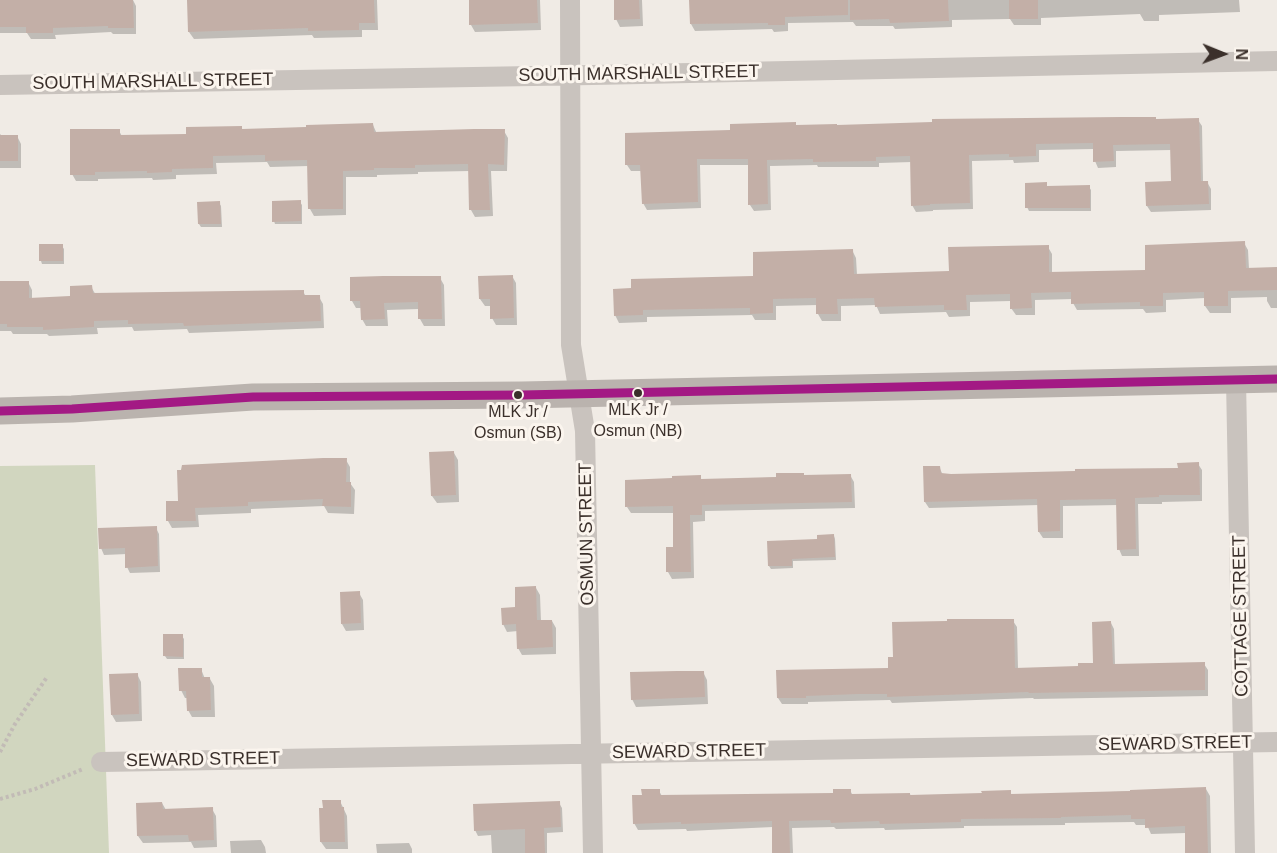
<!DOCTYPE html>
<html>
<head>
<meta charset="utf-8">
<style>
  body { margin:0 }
  #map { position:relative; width:1277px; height:853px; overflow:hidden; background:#f0ebe5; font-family:Arial,sans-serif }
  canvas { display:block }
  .north { position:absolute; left:1193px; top:24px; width:60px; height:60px; -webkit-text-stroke:4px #fbf5ee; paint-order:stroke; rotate:91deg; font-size:16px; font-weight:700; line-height:24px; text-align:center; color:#3b302b }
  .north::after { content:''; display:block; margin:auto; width:21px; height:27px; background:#3b302b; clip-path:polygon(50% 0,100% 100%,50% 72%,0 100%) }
</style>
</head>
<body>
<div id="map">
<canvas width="1277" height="853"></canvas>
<div class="north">N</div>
</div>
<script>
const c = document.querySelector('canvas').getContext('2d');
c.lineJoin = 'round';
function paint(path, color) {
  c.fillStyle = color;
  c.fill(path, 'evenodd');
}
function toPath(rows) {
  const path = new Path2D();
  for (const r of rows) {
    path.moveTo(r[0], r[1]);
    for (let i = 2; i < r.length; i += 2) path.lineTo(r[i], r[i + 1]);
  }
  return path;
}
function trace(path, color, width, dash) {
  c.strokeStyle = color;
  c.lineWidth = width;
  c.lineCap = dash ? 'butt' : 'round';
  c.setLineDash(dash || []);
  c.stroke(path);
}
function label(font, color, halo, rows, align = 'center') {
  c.font = font + ' Arial,sans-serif';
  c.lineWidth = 6;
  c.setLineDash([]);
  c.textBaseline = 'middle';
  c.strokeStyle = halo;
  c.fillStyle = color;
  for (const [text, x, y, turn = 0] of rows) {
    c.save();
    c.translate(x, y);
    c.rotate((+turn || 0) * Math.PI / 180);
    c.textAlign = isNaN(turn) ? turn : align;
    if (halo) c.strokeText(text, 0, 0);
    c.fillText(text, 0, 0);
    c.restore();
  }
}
const green = toPath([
  [95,465,109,853,0,853,0,466]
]);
const shadow = toPath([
  [0,0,133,0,136,6,136,34,113,34,111,32,55,35,56,39,31,39,27,33,0,33],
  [189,0,377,0,378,30,362,30,362,37,314,38,312,35,194,39,189,32],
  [470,0,540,0,541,30,475,32,471,25],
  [615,0,642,0,643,26,620,27,616,19],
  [691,0,1239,0,1240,12,1159,15,1159,21,1144,21,1140,14,1041,18,1041,25,1014,25,1010,19,952,20,952,27,895,29,893,26,856,26,853,22,788,23,788,31,774,32,772,29,695,31,691,24],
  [1198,120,1202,126,1203,182,1207,182,1211,189,1211,210,1151,212,1147,206,1173,183,1172,150,1116,151,1116,167,1098,168,1095,161,1094,149,1039,150,1039,162,1014,163,1013,160,972,161,973,209,933,210,933,211,916,212,912,205,912,162,879,163,879,167,818,167,817,165,770,166,771,210,754,211,750,205,749,165,700,165,701,208,647,210,643,203,642,171,631,171,627,165,731,132,796,126],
  [373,125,377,134,504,131,508,138,507,171,491,171,493,216,475,217,471,210,470,171,418,172,418,174,377,175,377,177,346,177,346,215,314,216,310,209,309,166,270,167,267,162,216,163,217,174,176,175,176,179,153,180,152,178,98,179,98,181,76,181,72,174,119,131,122,136,188,135,241,127,243,130],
  [0,134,2,136,17,136,21,144,21,168,0,168],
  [1089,187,1091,190,1091,211,1029,211,1027,207,1048,188],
  [300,202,302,205,302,224,275,224,274,221],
  [219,203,221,206,222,227,201,227,199,224],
  [1244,243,1248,250,1249,269,1277,269,1277,308,1271,308,1267,301,1267,297,1231,298,1231,313,1210,313,1205,306,1205,298,1166,300,1166,312,1146,313,1143,309,1077,310,1073,303,1073,299,1035,300,1035,315,1016,315,1011,308,1011,301,970,302,970,316,949,317,946,312,880,314,876,305,841,306,841,321,822,321,818,314,818,305,776,306,776,320,755,320,752,315,647,317,647,322,619,323,615,315,852,250,856,258,857,275,950,273,1048,247,1052,254,1052,273,1147,271],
  [41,245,62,246,64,249,64,264,42,264,41,261],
  [512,276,516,283,517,325,496,325,492,318,492,306,485,306,480,299],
  [440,278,444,285,445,326,424,326,420,319,419,309,387,310,388,326,366,326,362,319,362,308,356,308,352,301],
  [0,282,28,282,32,290,32,299,72,297,91,287,96,295,303,291,306,297,319,297,323,304,324,328,189,333,187,329,134,331,132,327,97,328,98,334,49,336,47,334,13,334,11,331,0,331],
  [454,453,458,460,459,502,437,503,432,496],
  [346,460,350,467,350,483,355,490,354,514,328,513,324,506,251,509,251,513,198,515,199,527,172,528,168,521,179,503],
  [1198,464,1202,470,1202,501,1162,502,1162,504,1138,504,1139,556,1122,556,1119,549,1118,505,1063,506,1063,538,1043,538,1039,532,1039,505,929,508,925,502,939,467,943,475,1179,469],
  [850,475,854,482,855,508,705,511,705,521,693,522,694,578,672,579,668,572,675,549,674,513,631,513,627,507,700,477,702,480],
  [156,528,159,534,160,572,130,573,127,567,127,554,104,555,101,548],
  [834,536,835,539,836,560,793,561,793,568,771,569,769,566,819,541],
  [536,588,540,595,541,622,552,621,556,628,556,654,522,655,518,648,518,631,507,632,503,624],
  [359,593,363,600,364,630,346,631,342,624],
  [1013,621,1017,627,1018,669,1079,668,1094,665,1111,623,1114,629,1115,665,1204,664,1208,670,1208,696,1034,699,1033,698,892,703,890,700,808,702,808,704,782,704,778,698,890,670],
  [182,636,184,639,184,659,167,659,165,656],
  [201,669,205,679,210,679,214,686,215,717,192,717,188,710,188,698,185,698,181,690],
  [703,672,707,680,708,704,636,707,632,699],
  [137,674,141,682,142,721,116,722,112,715],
  [1206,789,1210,796,1211,853,1187,853,1186,833,1151,834,1147,825,1136,825,1134,822,1065,823,1065,825,964,826,964,828,885,830,884,828,836,829,834,827,792,828,793,853,774,853,773,827,687,831,686,829,638,830,634,823,643,796,659,791,662,796,835,794,850,790,853,796,910,794,911,796,983,794,1010,792,1012,795],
  [340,801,347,816,348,849,326,849,321,842],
  [162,803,166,810,212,809,216,816,217,847,194,848,191,842,143,843,138,836],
  [559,803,562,808,563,832,547,833,547,853,492,853,491,835,478,836,475,830],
  [261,840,265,847,266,853,231,853,230,841],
  [409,843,412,849,412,853,377,853,376,844]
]);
const building = toPath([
  [0,0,133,0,134,28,108,28,108,26,53,28,53,33,26,33,26,27,0,27],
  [187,0,374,0,375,23,359,23,359,30,308,31,308,28,188,32],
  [469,0,537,0,538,23,469,25],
  [614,0,639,0,640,19,614,20],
  [689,0,848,0,848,15,785,17,785,25,768,25,768,23,690,24],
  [850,0,948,0,949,21,890,23,889,19,850,20],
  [1009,0,1038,0,1038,19,1009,19],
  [1121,117,1156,117,1156,119,1199,118,1201,181,1208,181,1209,204,1146,206,1145,182,1171,181,1170,144,1113,145,1114,161,1093,162,1093,143,1036,144,1036,156,1009,157,1009,154,969,155,970,203,930,204,930,205,911,206,910,156,876,157,876,161,813,162,813,159,767,160,768,204,748,205,748,159,697,159,698,202,642,204,640,165,625,165,625,133,730,130,730,124,796,122,796,125,837,124,837,125,932,122,932,119],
  [373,123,374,132,474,129,505,129,504,165,488,164,490,210,469,210,468,164,415,165,415,168,374,168,374,170,343,171,343,209,308,209,307,160,265,161,265,155,213,156,213,168,172,169,172,172,147,173,147,171,95,172,95,175,70,175,70,129,120,129,120,135,186,134,186,127,242,126,242,129,306,127,306,125],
  [0,135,18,135,18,161,0,161],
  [1047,182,1047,186,1090,185,1090,208,1025,208,1025,183],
  [301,200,301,221,272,222,272,201],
  [220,201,221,224,198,224,197,202],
  [1245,241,1246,268,1277,267,1277,290,1228,291,1228,306,1204,306,1204,292,1163,293,1163,306,1140,306,1140,302,1071,304,1071,292,1031,293,1032,308,1010,309,1010,294,966,295,967,310,944,310,944,305,875,307,874,298,837,299,838,314,816,314,816,298,773,299,773,313,750,314,750,308,643,310,643,315,614,316,613,289,631,288,631,279,753,276,753,252,853,249,854,274,949,271,948,247,1049,245,1049,272,1145,270,1145,245],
  [39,244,63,244,63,261,39,261],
  [513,275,514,318,490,319,490,299,479,299,478,276],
  [383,276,441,276,442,319,418,319,418,302,384,303,385,319,361,320,360,301,350,301,350,277],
  [0,281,29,281,29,298,70,296,70,286,92,285,93,293,304,290,304,295,320,295,321,321,184,326,183,323,128,324,128,320,94,321,94,327,43,330,43,327,7,327,7,324,0,324],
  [454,451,456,495,431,496,429,452],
  [323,458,347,458,346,482,351,482,351,507,322,506,323,499,248,502,248,506,195,508,196,521,166,521,166,501,178,501,177,470,181,470,182,465],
  [1199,462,1200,495,1159,495,1159,497,1135,498,1136,549,1117,550,1116,499,1060,500,1060,531,1038,532,1037,499,924,502,923,466,940,466,941,473,951,474,1075,471,1075,469,1178,468,1177,463],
  [776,473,804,473,804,475,851,474,852,502,702,505,702,515,690,515,691,572,666,572,666,547,673,547,673,506,625,507,625,480,672,478,672,476,701,475,701,479,776,477],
  [157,526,158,566,125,568,125,548,99,549,98,528],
  [834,534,835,557,792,559,792,566,768,566,767,541,817,539,817,535],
  [536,586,537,620,552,620,553,647,517,649,516,624,502,625,501,608,515,607,515,587],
  [360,591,361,623,341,624,340,592],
  [947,619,1014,619,1015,668,1078,666,1078,663,1093,663,1092,622,1111,621,1113,664,1205,662,1205,690,1029,693,1028,692,887,697,887,694,859,694,806,696,806,698,777,698,776,670,888,668,888,657,893,657,892,622,947,621],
  [163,634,183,634,183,657,163,656],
  [178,668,202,668,202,677,210,677,211,710,187,711,186,691,179,691],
  [677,671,704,671,705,697,631,700,630,672],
  [138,673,139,714,111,715,109,674],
  [1206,787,1208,853,1185,853,1185,826,1145,828,1145,819,1131,819,1131,815,1061,817,1061,818,961,819,961,822,880,824,879,821,831,823,830,820,789,821,790,853,772,853,772,821,681,824,681,822,633,824,632,795,642,795,641,789,660,789,660,795,833,793,833,789,851,789,851,794,910,793,910,795,982,793,981,791,1011,790,1011,794,1130,791,1130,790],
  [322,800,341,800,341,807,344,807,345,842,320,842,319,808,323,808],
  [560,801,561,827,544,828,545,853,525,853,525,829,474,831,473,804],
  [162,802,163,809,213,807,214,840,189,841,188,835,137,836,136,803]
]);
const path = toPath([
  [0,752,15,724,47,677],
  [0,799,35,789,83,769]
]);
const minor = toPath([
  [570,0,571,345,585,431,593,853],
  [0,85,592,75,1277,61],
  [1236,380,1245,853],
  [101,762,1277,742]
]);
const secondary = toPath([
  [0,411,72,409,253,397,522,395,1277,379]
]);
const bus1 = toPath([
  [0,411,72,409,253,397,522,395,1277,379]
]);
const markers = [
  [638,393,5,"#3b302b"],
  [518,395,5,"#3b302b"]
];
const busNames = [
  ["MLK Jr /",638,411],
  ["Osmun (NB)",638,432],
  ["MLK Jr /",518,413],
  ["Osmun (SB)",518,434]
];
const streetNames = [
  ["SOUTH MARSHALL STREET",639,74,-1],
  ["SOUTH MARSHALL STREET",153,82,-1],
  ["OSMUN STREET",587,534,-91],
  ["COTTAGE STREET",1241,616,-91],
  ["SEWARD STREET",1175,744,-1],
  ["SEWARD STREET",689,752,-1],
  ["SEWARD STREET",203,760,-1]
];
paint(green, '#d1d6bf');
paint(shadow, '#0003');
paint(building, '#c3afa7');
trace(path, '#c2bbb6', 4, [3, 3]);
trace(minor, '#c9c3be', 20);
trace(secondary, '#bab3ae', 27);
trace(bus1, '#a31984', 9);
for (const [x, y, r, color] of markers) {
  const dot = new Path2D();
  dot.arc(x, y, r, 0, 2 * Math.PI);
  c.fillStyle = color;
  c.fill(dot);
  trace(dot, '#fbf5ee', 2);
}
label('16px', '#3b302b', '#fbf5ee', busNames);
label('18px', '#3b302b', '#fbf5ee', streetNames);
</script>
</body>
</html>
